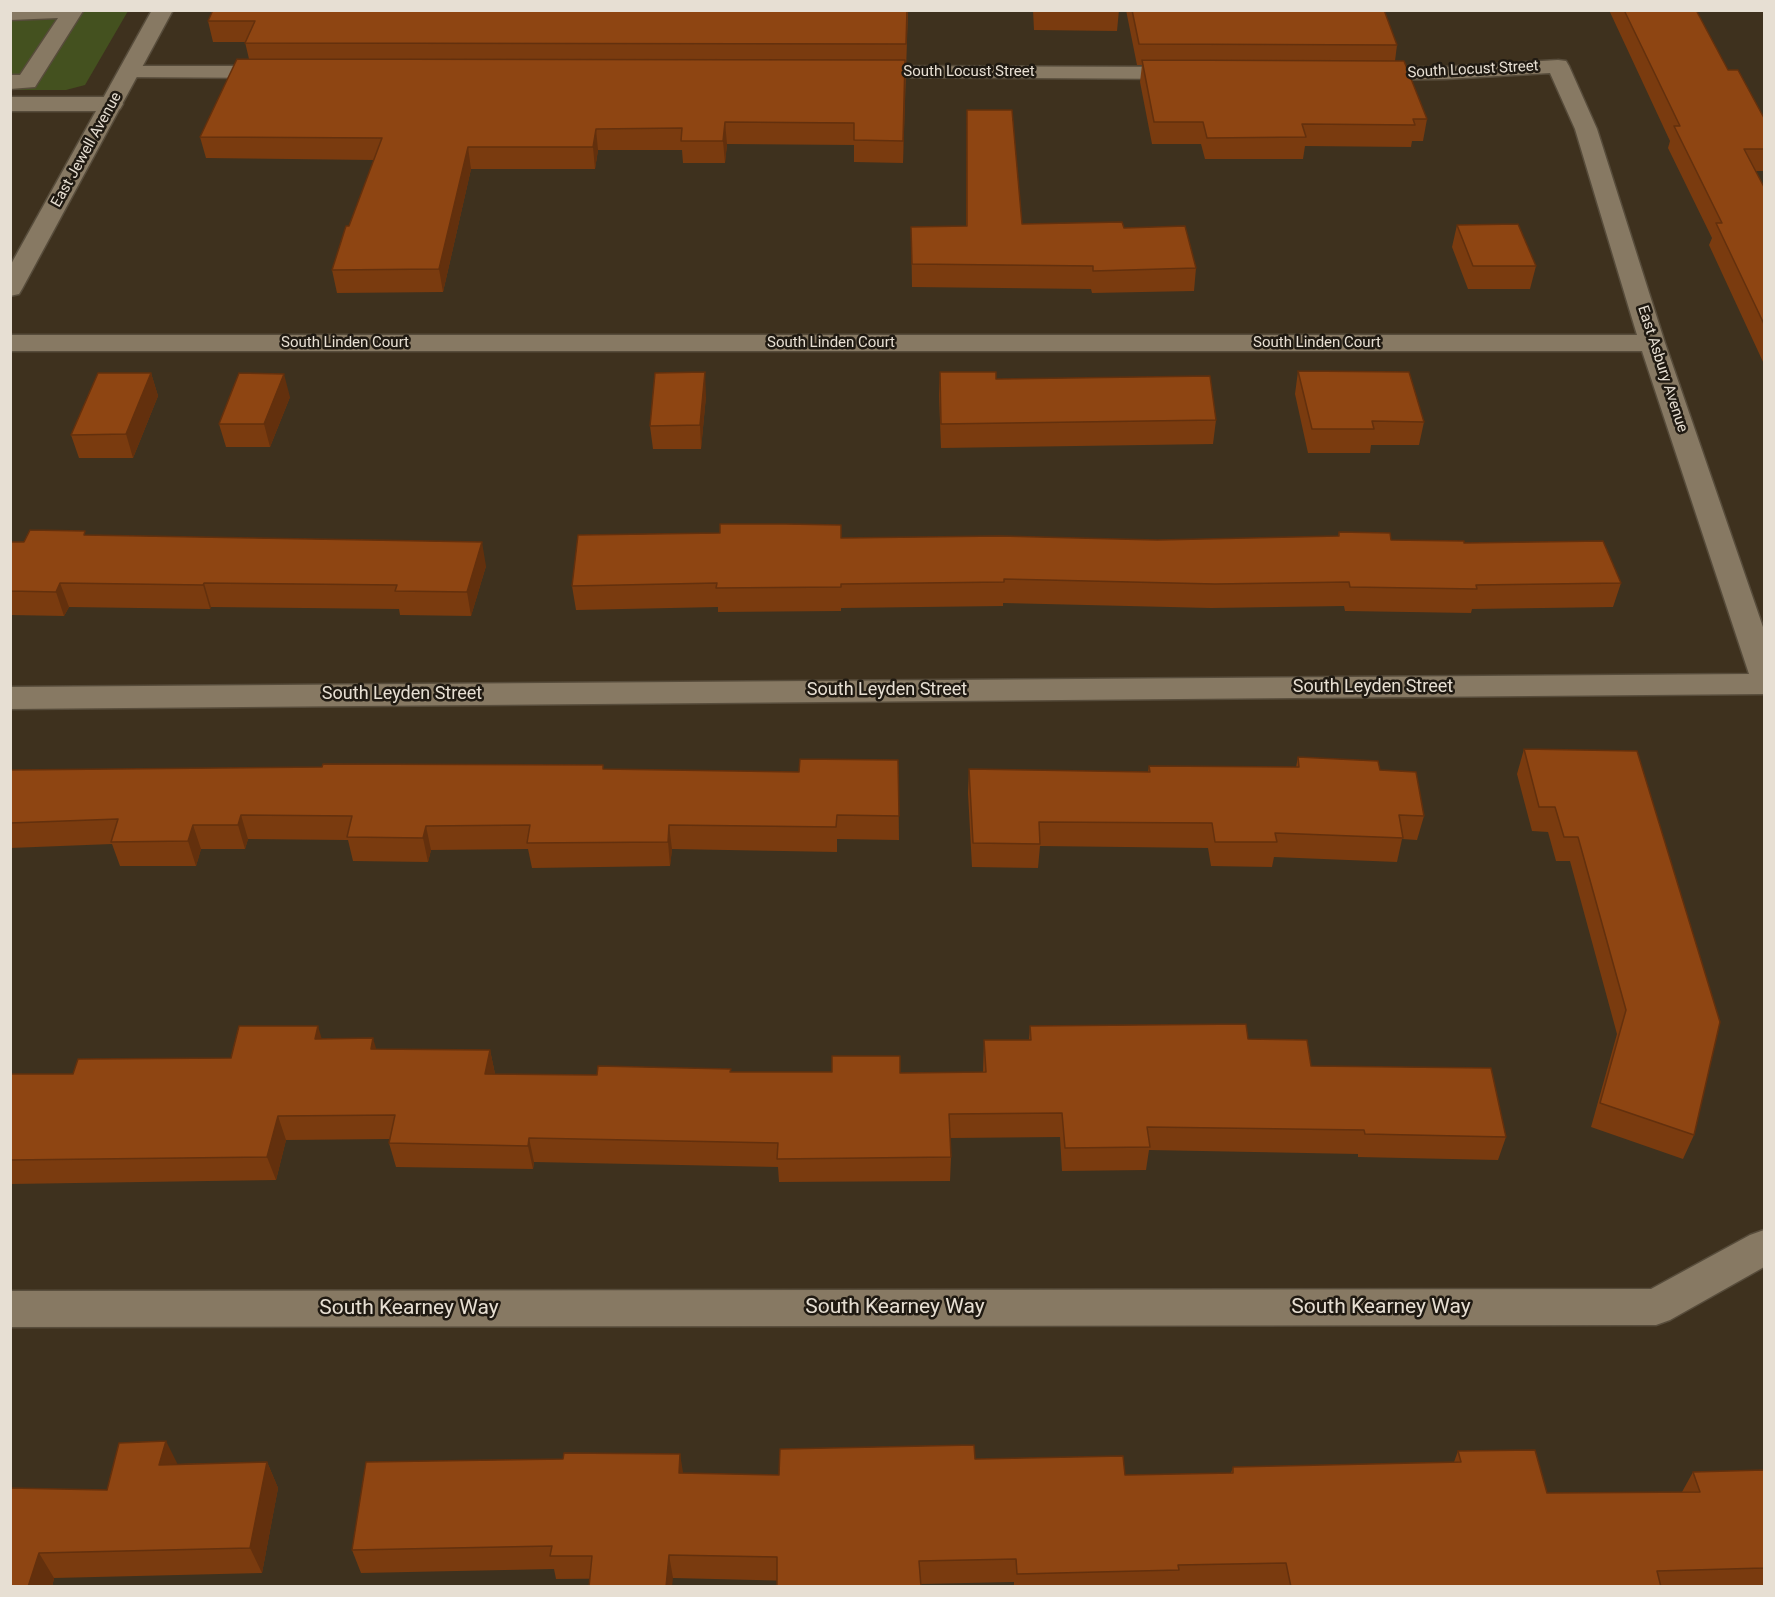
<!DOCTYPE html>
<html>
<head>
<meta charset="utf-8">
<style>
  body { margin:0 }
  #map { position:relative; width:1775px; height:1597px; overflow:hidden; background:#3e311e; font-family:Roboto,sans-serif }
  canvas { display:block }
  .frame { position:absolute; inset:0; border:12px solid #e7dfd3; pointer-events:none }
</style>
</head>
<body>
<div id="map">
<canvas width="1775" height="1597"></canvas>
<div class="frame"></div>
</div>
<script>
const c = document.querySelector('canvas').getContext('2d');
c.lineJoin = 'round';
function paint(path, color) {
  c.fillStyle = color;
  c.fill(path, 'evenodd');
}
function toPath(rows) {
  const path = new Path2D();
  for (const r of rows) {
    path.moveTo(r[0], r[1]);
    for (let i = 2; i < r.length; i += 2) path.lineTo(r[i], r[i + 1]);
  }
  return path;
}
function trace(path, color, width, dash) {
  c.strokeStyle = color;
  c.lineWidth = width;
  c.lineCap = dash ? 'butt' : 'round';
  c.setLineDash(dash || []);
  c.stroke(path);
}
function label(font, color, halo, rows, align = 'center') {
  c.font = font + ' Roboto,sans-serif';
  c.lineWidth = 5;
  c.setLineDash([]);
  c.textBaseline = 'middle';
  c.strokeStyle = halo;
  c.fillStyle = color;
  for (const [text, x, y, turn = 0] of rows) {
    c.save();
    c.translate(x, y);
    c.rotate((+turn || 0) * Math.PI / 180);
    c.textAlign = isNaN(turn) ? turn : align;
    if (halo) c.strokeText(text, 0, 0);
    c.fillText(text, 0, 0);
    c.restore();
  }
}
const green = toPath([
  [10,11,128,11,85,85,66,90,11,90]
]);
const service = toPath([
  [10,10,83,11,35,87,10,89,10,75,20,75,58,18,10,20,10,10]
]);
const minor = toPath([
  [1558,60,1566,61,1569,66,1597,129,1665,343,1764,630,1764,694,10,709,10,687,1749,674,1642,351,10,351,10,335,1637,335,1575,129,1550,73,1445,79,1364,80,1356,79,1353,74,1356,69,1364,68,1445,67,1558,60],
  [129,66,275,66,283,67,286,72,283,77,275,78,121,77,118,72,121,67,129,66],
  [860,66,1187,67,1195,68,1198,73,1195,78,1187,79,852,77,849,72,852,67,860,66],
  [10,97,112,97,120,99,123,104,120,109,112,111,10,111,10,97],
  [1764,1230,1764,1267,1670,1320,1656,1325,10,1327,10,1291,1651,1289,1750,1235,1764,1230]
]);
const tertiary = toPath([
  [152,10,173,10,22,289,19,294,10,296,10,266,152,10]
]);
const wall = toPath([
  [213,10,908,10,903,163,854,162,854,145,727,144,725,163,683,163,682,150,598,150,595,169,471,169,443,292,337,293,332,270,374,160,206,158,200,137,249,59,245,42,213,42,208,21],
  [1033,10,1119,10,1117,31,1034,30],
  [1126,10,1384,10,1397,45,1395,61,1427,119,1423,141,1412,141,1411,147,1305,146,1303,159,1205,159,1201,144,1152,144,1140,82,1142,65,1137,65],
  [1609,10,1696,10,1728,70,1764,118,1764,171,1756,171,1764,187,1764,364,1709,245,1712,238,1668,148,1670,141],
  [967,110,1022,224,1124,228,1196,268,1194,291,1092,293,1091,289,912,287,911,227,966,226],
  [1457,225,1536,266,1530,289,1468,289,1452,247],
  [1298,371,1424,422,1419,445,1371,445,1370,453,1308,453,1295,394],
  [940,372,996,379,1216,420,1213,444,941,448,939,395],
  [151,373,158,396,133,458,79,458,71,435],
  [706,396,701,449,653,449,650,426],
  [290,397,270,447,226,447,219,424],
  [1339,532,1391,540,1464,543,1621,583,1613,607,1472,609,1471,613,1345,611,1344,606,1211,608,1003,603,1003,606,841,608,841,611,718,612,718,607,576,610,572,586,842,538,1157,540,1338,536],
  [87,535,486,566,471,616,400,615,399,609,211,607,210,609,69,607,64,616,10,615,10,542,24,542],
  [1524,749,1637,751,1694,1135,1683,1159,1591,1127,1617,1034,1570,861,1556,861,1548,832,1532,831,1517,774],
  [1298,757,1380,770,1424,816,1417,840,1402,839,1397,862,1274,857,1272,867,1211,866,1208,848,1040,846,1038,868,972,867,968,793,969,769,1148,772,1149,766,1296,767],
  [898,760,899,840,837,839,837,852,672,849,670,866,532,868,528,849,431,850,428,862,353,861,348,840,248,839,245,849,201,849,196,866,120,866,112,844,10,848,10,770,603,765,603,769,799,772],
  [1030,1026,1248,1039,1311,1066,1506,1137,1498,1160,1358,1157,1358,1154,1149,1150,1146,1170,1062,1171,1060,1137,950,1138,951,1157,950,1181,779,1182,778,1167,534,1162,533,1169,396,1167,389,1143,390,1139,286,1140,276,1180,10,1184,10,1074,73,1074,231,1058,322,1039,376,1049,490,1050,495,1074,597,1075,731,1069,731,1072,900,1073,983,1072,984,1040,1029,1040],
  [1458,1451,1547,1493,1682,1492,1693,1472,1764,1470,1764,1587,1280,1587,1280,1585,1236,1587,1014,1587,1014,1582,920,1584,673,1578,556,1579,554,1569,361,1573,352,1550,683,1473,779,1475,975,1459,1125,1475,1231,1473,1233,1467,1454,1462],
  [267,1462,278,1488,262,1573,54,1578,52,1587,10,1587,10,1488,107,1490,177,1464]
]);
const shadedWall = toPath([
  [905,60,905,81,903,163,903,141],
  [725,122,727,144,725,163,723,141],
  [596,129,598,150,595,169,593,147],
  [468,147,471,169,443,292,439,269],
  [705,372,706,396,701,449,700,425],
  [151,373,158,396,133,458,126,434],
  [284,374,290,397,270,447,264,424],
  [482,542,486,566,471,616,467,592],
  [60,583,69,607,64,616,56,592],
  [204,583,211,607,210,609,203,585],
  [241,815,248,839,245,849,238,825],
  [193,825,201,849,196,866,188,841],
  [669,825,672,849,670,866,668,842],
  [426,826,431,850,428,862,423,838],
  [318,1026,325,1050,315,1039],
  [373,1038,380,1062,371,1049],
  [490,1050,495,1074,485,1074],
  [278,1116,286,1140,276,1180,267,1157],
  [529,1138,534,1162,533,1169,528,1146],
  [166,1441,179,1467,159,1465],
  [680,1454,684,1478,679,1473],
  [267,1462,278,1488,262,1573,250,1548],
  [39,1553,54,1578,52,1587,28,1587],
  [669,1555,673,1578,672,1587,666,1587]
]);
const building = toPath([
  [213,10,907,10,906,44,245,43,255,21,208,21,213,10],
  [1132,10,1384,10,1397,45,1139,44,1132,10],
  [1624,10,1696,10,1728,70,1738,70,1764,118,1764,149,1744,149,1764,187,1764,324,1716,223,1722,223,1674,126,1680,126,1624,10],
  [237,59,905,60,903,141,854,140,854,123,725,122,723,141,681,141,682,128,596,129,593,147,468,147,439,269,332,270,346,226,349,226,382,138,200,137,237,59],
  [1142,60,1404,61,1427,119,1413,119,1415,125,1302,124,1306,137,1207,138,1203,122,1154,122,1142,60],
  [967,110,1012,110,1022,224,1122,222,1124,228,1185,226,1196,268,1093,271,1093,266,912,264,911,227,967,226,967,110],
  [1518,224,1536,266,1473,266,1457,225,1518,224],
  [1298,371,1409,372,1424,422,1372,421,1374,429,1312,429,1298,371],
  [705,372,700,425,650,426,655,373,705,372],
  [940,372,996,372,996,379,1210,376,1216,420,941,424,940,372],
  [98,373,151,373,126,434,71,435,98,373],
  [239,373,284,374,264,424,219,424,239,373],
  [720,524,786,524,841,525,841,538,1000,536,1157,540,1339,536,1339,532,1390,533,1391,540,1464,541,1464,543,1603,541,1621,583,1476,585,1477,589,1350,587,1349,582,1215,584,1004,579,1004,582,841,584,841,587,716,588,717,583,572,586,578,535,720,533,720,524],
  [30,530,85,531,84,535,482,542,467,592,395,591,397,585,204,583,203,585,60,583,56,592,10,591,10,542,24,542,30,530],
  [1524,749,1637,751,1720,1022,1694,1135,1600,1103,1626,1010,1578,837,1564,837,1555,807,1539,807,1524,749],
  [1298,757,1378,761,1380,770,1416,772,1424,816,1399,815,1403,838,1275,833,1277,842,1215,842,1212,823,1039,822,1040,844,973,843,969,769,1150,772,1149,766,1299,767,1298,757],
  [800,759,898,760,899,816,837,815,836,827,669,825,668,842,527,843,530,825,426,826,423,838,347,837,352,816,241,815,238,825,193,825,188,841,111,842,118,819,10,823,10,770,322,767,323,764,603,765,603,769,799,772,800,759],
  [1246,1024,1248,1039,1307,1040,1311,1066,1491,1068,1506,1137,1365,1134,1364,1130,1147,1127,1150,1147,1065,1148,1062,1113,949,1114,951,1157,777,1159,778,1143,529,1138,528,1146,389,1143,395,1115,278,1116,267,1157,10,1160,10,1074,73,1074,78,1059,231,1058,239,1026,318,1026,315,1039,373,1038,371,1049,490,1050,485,1074,597,1075,598,1066,731,1069,730,1072,832,1072,832,1056,900,1056,900,1073,986,1072,984,1040,1031,1040,1030,1026,1246,1024],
  [166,1441,159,1465,267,1462,250,1548,39,1553,28,1587,10,1587,10,1488,107,1490,119,1443,166,1441],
  [974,1445,975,1459,1123,1456,1125,1475,1233,1473,1233,1467,1461,1462,1458,1451,1535,1450,1547,1493,1700,1492,1693,1472,1764,1470,1764,1568,1657,1571,1661,1587,1291,1587,1286,1563,1178,1565,1179,1570,1017,1574,1016,1559,919,1561,921,1587,777,1587,777,1557,669,1555,666,1587,589,1587,592,1556,550,1556,552,1546,352,1550,366,1462,563,1459,564,1453,680,1454,679,1473,779,1475,780,1449,974,1445]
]);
const farStreetnames = [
  ["South Locust Street",1473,70,-3],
  ["South Locust Street",969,72],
  ["East Jewell Avenue",87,150,-61],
  ["South Linden Court",345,343],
  ["South Linden Court",831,343],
  ["South Linden Court",1317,343],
  ["East Asbury Avenue",1662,369,72]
];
const streetNames = [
  ["South Leyden Street",1373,687],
  ["South Leyden Street",887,690],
  ["South Leyden Street",402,694]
];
const nearStreetnames = [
  ["South Kearney Way",895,1308],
  ["South Kearney Way",1381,1308],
  ["South Kearney Way",409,1309]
];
paint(green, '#44511f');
trace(service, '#574c3b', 3);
trace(minor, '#574c3b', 3);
trace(tertiary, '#574c3b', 3);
paint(service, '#877963');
paint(minor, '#877963');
paint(tertiary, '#877963');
paint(wall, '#7a3b0f');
paint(shadedWall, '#63300d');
paint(building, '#8e4512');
trace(building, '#63300d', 1.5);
label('15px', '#e7dfd3', '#201a12', farStreetnames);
label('18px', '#e7dfd3', '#201a12', streetNames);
label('21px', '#e7dfd3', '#201a12', nearStreetnames);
</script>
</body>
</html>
